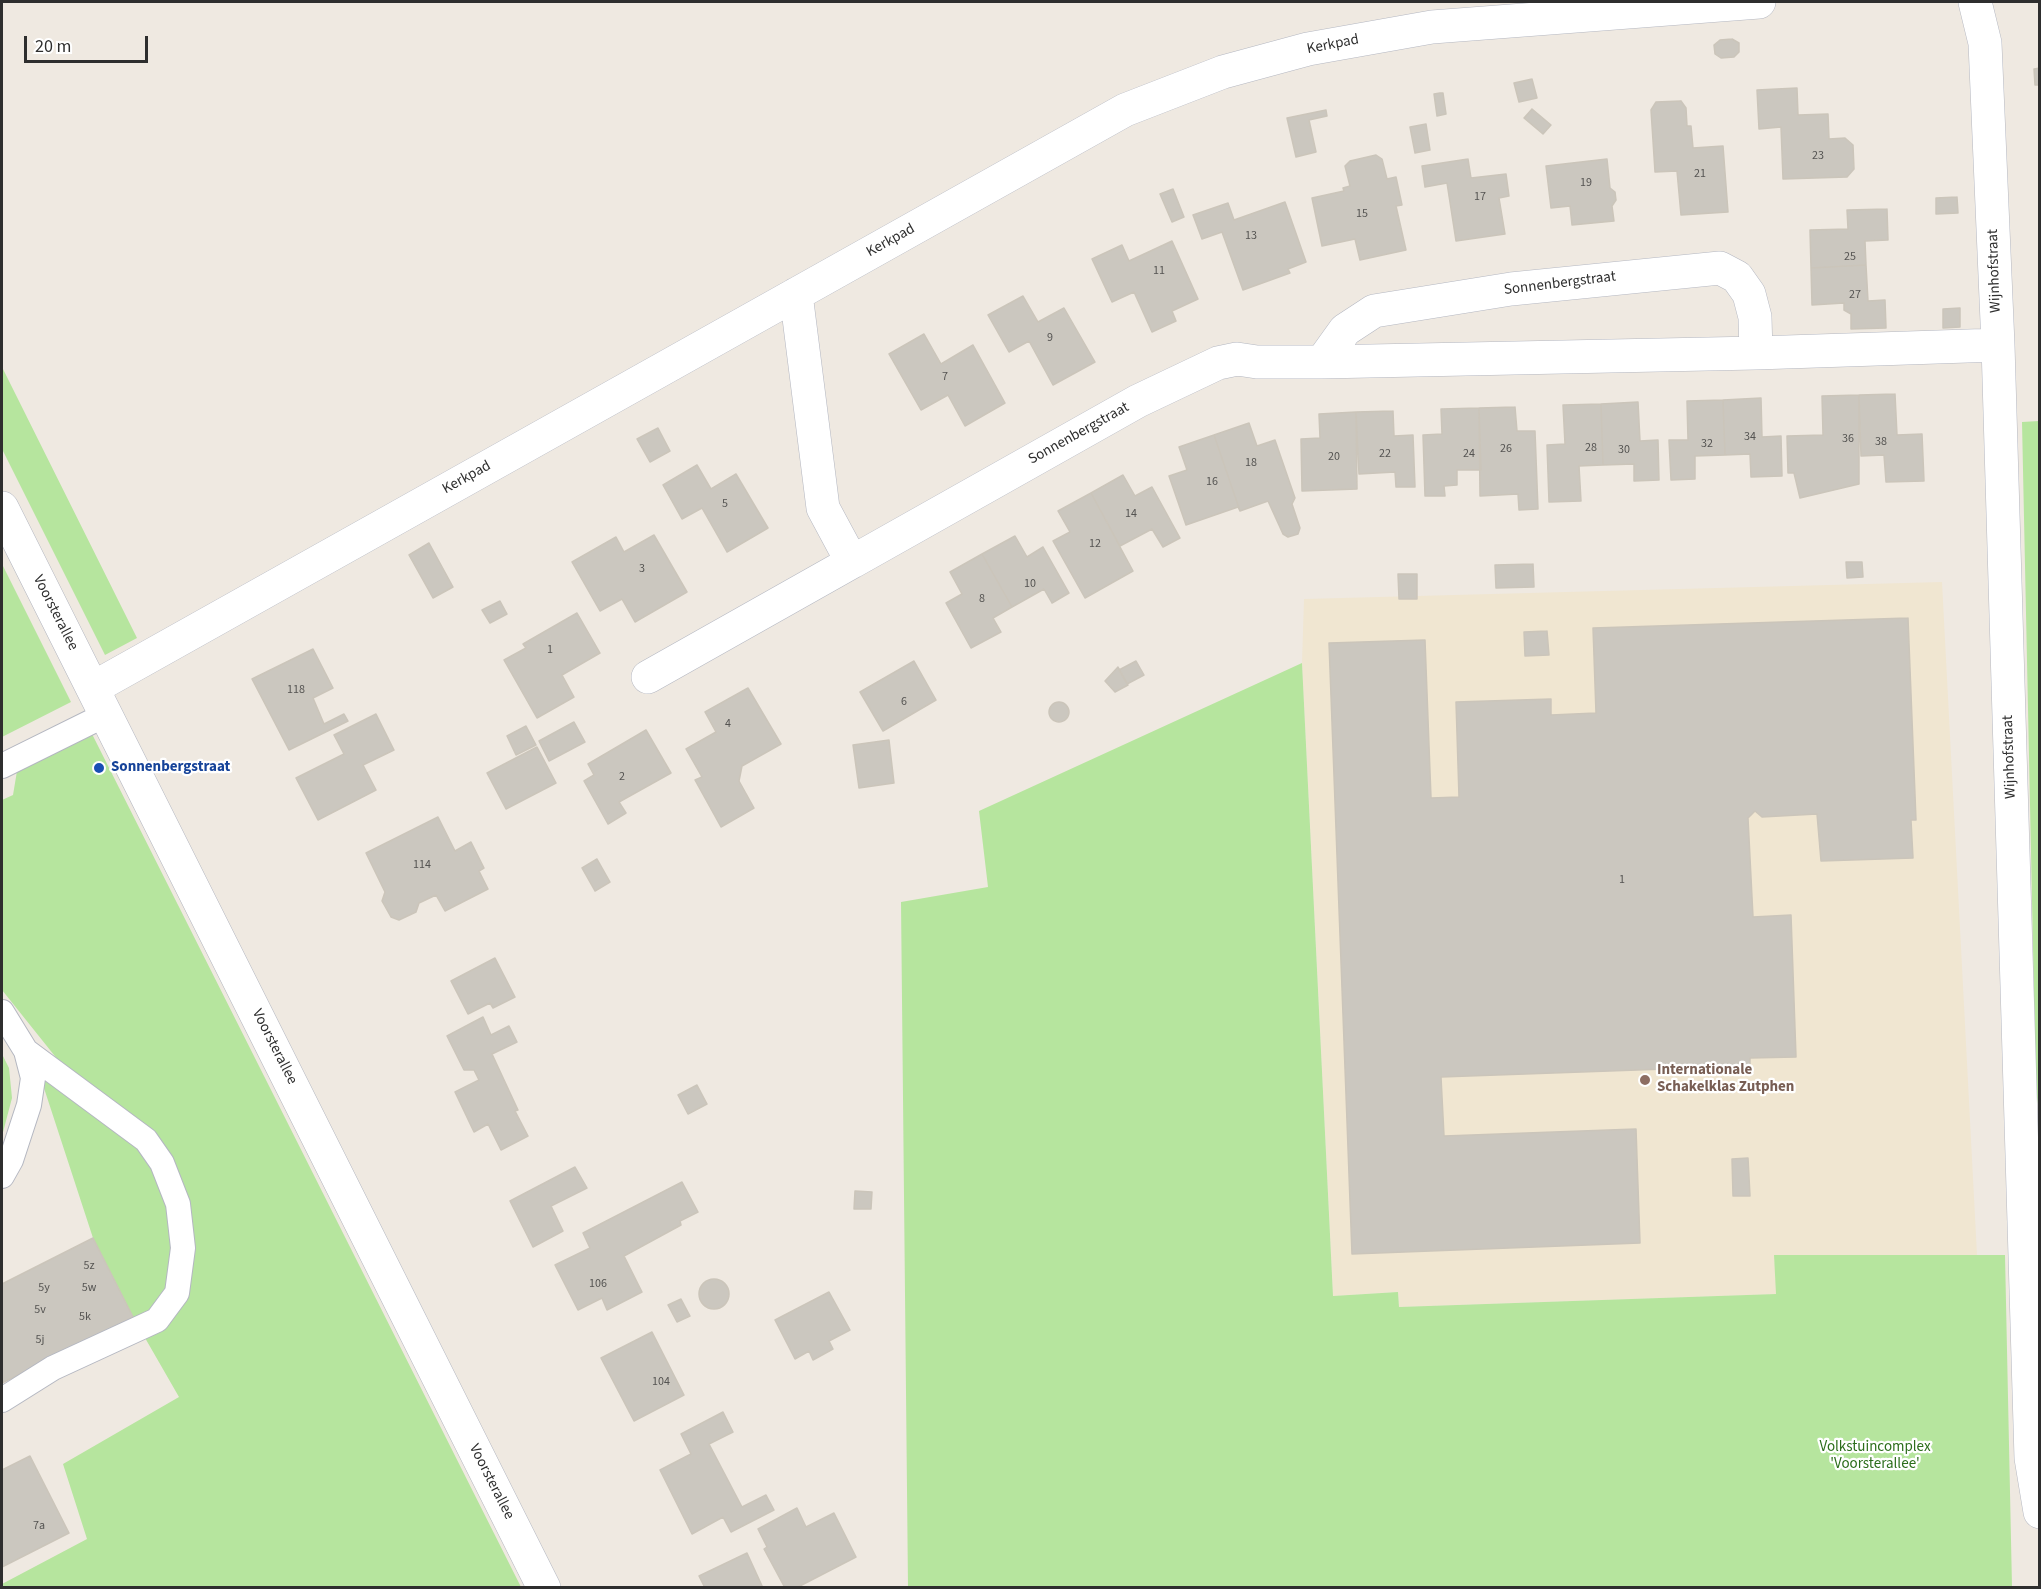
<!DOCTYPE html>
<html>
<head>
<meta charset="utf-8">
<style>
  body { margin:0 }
  #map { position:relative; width:2041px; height:1589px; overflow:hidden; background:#efe9e1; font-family:"Source Sans 3",sans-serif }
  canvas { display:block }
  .frame { position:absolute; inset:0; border:3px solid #2e2e2e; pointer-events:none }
  .scale { position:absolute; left:24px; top:36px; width:124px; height:27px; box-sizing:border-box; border:3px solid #2e2e2e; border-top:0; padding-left:8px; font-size:18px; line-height:21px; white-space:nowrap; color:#2e2e2e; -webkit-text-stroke:4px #fff; paint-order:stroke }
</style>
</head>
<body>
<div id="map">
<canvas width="2041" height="1589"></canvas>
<div class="frame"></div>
<div class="scale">20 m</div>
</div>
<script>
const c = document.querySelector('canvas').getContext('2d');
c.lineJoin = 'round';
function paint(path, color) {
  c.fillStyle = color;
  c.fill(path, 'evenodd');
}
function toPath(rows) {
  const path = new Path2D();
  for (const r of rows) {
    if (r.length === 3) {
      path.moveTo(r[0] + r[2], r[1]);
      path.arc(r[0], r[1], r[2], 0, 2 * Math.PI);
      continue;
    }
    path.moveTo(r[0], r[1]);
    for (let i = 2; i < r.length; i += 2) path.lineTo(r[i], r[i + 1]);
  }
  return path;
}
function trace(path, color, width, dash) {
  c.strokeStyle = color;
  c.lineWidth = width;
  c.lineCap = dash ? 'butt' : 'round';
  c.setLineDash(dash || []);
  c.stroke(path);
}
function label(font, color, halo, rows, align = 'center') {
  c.font = font + ' "Source Sans 3",sans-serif';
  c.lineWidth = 4.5;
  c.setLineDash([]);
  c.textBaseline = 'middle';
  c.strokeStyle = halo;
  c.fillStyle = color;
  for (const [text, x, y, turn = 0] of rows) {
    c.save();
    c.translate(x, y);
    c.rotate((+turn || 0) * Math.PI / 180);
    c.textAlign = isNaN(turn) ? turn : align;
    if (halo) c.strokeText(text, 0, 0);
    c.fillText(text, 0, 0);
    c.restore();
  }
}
const education = toPath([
  [1942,582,1977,1255,1774,1255,1777,1294,1399,1307,1398,1292,1333,1296,1302,663,1304,599]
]);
const green = toPath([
  [2,367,137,638,105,655,2,449],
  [2039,421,2039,1111,2036,1091,2022,422],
  [2,564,71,702,2,737],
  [1302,663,1333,1296,1398,1292,1399,1307,1776,1294,1774,1255,2005,1255,2012,1587,908,1587,901,902,988,887,979,811],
  [92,734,521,1587,2,1587,2,1584,87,1539,63,1464,179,1397,133,1317,93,1238,42,1082,66,1070,2,990,2,800,13,795,17,771],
  [2,1054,9,1068,12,1098,2,1136]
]);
const building = toPath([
  [1732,39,1739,43,1739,52,1734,57,1721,58,1715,54,1714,45,1720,40,1732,39],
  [2040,68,2040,85,2035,85,2034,69,2040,68],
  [1532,79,1537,98,1519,102,1514,83,1532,79],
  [1797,88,1798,115,1828,114,1829,139,1845,138,1853,145,1854,169,1847,177,1783,179,1781,127,1759,129,1757,90,1797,88],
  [1440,93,1443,93,1446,114,1437,116,1434,94,1440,93],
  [1681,101,1686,108,1687,126,1691,126,1693,148,1723,146,1728,212,1681,215,1677,171,1655,172,1651,110,1656,102,1681,101],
  [1532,109,1551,125,1543,134,1524,118,1532,109],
  [1326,110,1327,116,1309,120,1316,152,1296,157,1287,118,1326,110],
  [1426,124,1430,150,1415,153,1410,127,1426,124],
  [1376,155,1382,159,1387,179,1396,177,1402,205,1396,206,1406,250,1360,260,1355,239,1322,246,1312,198,1344,191,1343,188,1350,186,1345,166,1350,161,1376,155],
  [1468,159,1471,178,1506,174,1509,196,1499,198,1505,234,1456,241,1447,183,1425,187,1422,166,1468,159],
  [1607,159,1610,188,1615,192,1616,200,1612,206,1614,221,1572,225,1570,206,1551,208,1546,166,1607,159],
  [1173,189,1184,217,1172,222,1160,194,1173,189],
  [1957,197,1958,213,1936,214,1936,198,1957,197],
  [1285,202,1306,262,1288,269,1290,273,1243,290,1222,232,1202,239,1193,215,1228,203,1234,220,1285,202],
  [1887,209,1888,240,1865,241,1866,265,1811,268,1810,230,1848,229,1847,210,1887,209],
  [1172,241,1198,299,1172,311,1176,321,1152,332,1134,292,1112,302,1092,259,1122,245,1129,261,1172,241],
  [1866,265,1868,301,1885,300,1886,328,1851,329,1851,314,1844,310,1844,303,1812,305,1811,268,1866,265],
  [1023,296,1038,322,1064,308,1095,362,1053,385,1029,341,1009,352,988,315,1023,296],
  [1960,308,1960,327,1943,328,1943,309,1960,308],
  [924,334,941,364,973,345,1005,403,965,426,948,395,921,410,889,354,924,334],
  [1895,394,1897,435,1922,434,1924,481,1886,482,1884,455,1861,456,1859,395,1895,394],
  [1859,395,1859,484,1800,498,1794,473,1788,473,1787,436,1823,435,1822,396,1859,395],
  [1761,398,1762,437,1781,436,1782,476,1751,477,1750,454,1725,455,1723,400,1761,398],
  [1723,400,1725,455,1695,456,1695,479,1671,480,1669,440,1688,440,1687,401,1723,400],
  [1638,402,1640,441,1658,440,1659,480,1634,481,1634,464,1603,465,1601,404,1638,402],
  [1601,404,1603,465,1579,466,1581,501,1549,502,1547,445,1565,444,1563,405,1601,404],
  [1515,407,1517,431,1535,431,1538,509,1519,510,1518,494,1480,496,1479,408,1515,407],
  [1479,408,1481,470,1457,470,1457,485,1444,486,1445,496,1425,496,1423,435,1442,434,1441,409,1479,408],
  [1393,411,1394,436,1413,435,1415,487,1396,487,1395,472,1359,474,1356,412,1393,411],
  [1356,412,1357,489,1302,491,1301,439,1320,438,1319,414,1356,412],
  [1249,423,1257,446,1275,440,1295,498,1292,504,1300,528,1298,534,1288,537,1283,534,1268,501,1240,511,1214,435,1249,423],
  [658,428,670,451,650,462,637,439,658,428],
  [1214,435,1240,511,1238,507,1186,525,1169,476,1187,470,1179,447,1214,435],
  [697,465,711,489,736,474,768,528,727,552,702,508,682,519,663,485,697,465],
  [1123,475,1135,496,1152,487,1180,538,1163,547,1152,529,1120,546,1091,493,1123,475],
  [1091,493,1133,571,1085,598,1053,541,1070,532,1058,511,1091,493],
  [654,535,687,592,635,622,622,599,600,611,572,562,616,537,624,552,654,535],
  [1015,536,1027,557,1043,547,1069,593,1052,603,1044,589,1012,607,982,554,1015,536],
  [429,543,453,587,433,598,409,555,429,543],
  [982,554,1012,607,993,618,1001,632,971,648,946,603,962,594,950,572,982,554],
  [1846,562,1862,562,1863,577,1847,578,1846,562],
  [1533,564,1534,587,1496,588,1495,565,1533,564],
  [1398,574,1417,574,1417,599,1399,599,1398,574],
  [500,601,507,614,490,623,482,610,500,601],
  [577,613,600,653,562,675,574,697,537,718,504,660,526,648,523,644,577,613],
  [1908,618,1916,820,1911,820,1913,858,1821,861,1817,814,1762,817,1755,811,1748,818,1753,917,1791,915,1796,1057,1750,1058,1750,1066,1441,1077,1444,1136,1636,1129,1640,1243,1352,1254,1329,643,1425,640,1431,798,1459,797,1456,702,1551,699,1551,715,1596,713,1593,628,1908,618],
  [1547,631,1549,655,1525,656,1524,632,1547,631],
  [313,649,333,688,313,698,324,724,344,714,348,721,289,750,252,679,313,649],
  [914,661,936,700,883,731,860,692,914,661],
  [1136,661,1144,675,1127,684,1119,670,1136,661],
  [1118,667,1128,685,1115,692,1105,681,1118,667],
  [748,688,781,744,742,766,739,781,754,808,721,827,695,780,702,777,686,749,716,732,705,712,748,688],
  [1059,712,10],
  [376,714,394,750,363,765,376,790,318,820,296,778,344,754,334,735,376,714],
  [574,722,585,742,549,761,539,741,574,722],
  [526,726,536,745,516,755,507,736,526,726],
  [646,730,671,773,619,802,626,813,608,824,584,781,594,775,588,764,646,730],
  [889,740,894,783,859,788,853,745,889,740],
  [537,747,556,783,506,809,487,773,537,747],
  [438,817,455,851,471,842,484,868,479,871,488,889,445,911,436,895,419,903,416,912,399,920,391,917,382,901,385,892,366,853,438,817],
  [597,859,610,882,595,891,582,868,597,859],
  [495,958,515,997,493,1008,490,1003,468,1014,451,981,495,958],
  [483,1017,491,1035,509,1026,517,1042,492,1054,518,1110,515,1111,528,1136,501,1150,488,1124,474,1132,455,1092,479,1080,474,1070,464,1070,447,1036,483,1017],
  [697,1085,707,1104,688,1114,678,1095,697,1085],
  [1748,1158,1750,1196,1733,1196,1732,1159,1748,1158],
  [575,1167,587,1188,551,1206,563,1231,533,1247,510,1201,575,1167],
  [682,1182,698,1212,680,1221,681,1225,624,1256,642,1292,607,1310,602,1298,578,1310,555,1265,590,1248,583,1233,682,1182],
  [855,1191,872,1192,871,1209,854,1209,855,1191],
  [93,1238,133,1317,2,1383,2,1284,93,1238],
  [714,1294,15],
  [829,1292,850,1330,829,1341,833,1349,813,1360,809,1351,795,1359,775,1320,829,1292],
  [681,1299,690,1316,677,1322,668,1305,681,1299],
  [652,1332,684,1395,634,1421,601,1358,652,1332],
  [723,1412,733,1432,709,1444,742,1507,766,1495,774,1510,731,1532,723,1517,692,1534,660,1470,691,1454,681,1434,723,1412],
  [30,1456,69,1533,2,1567,2,1470,30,1456],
  [797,1508,806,1527,834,1513,856,1557,796,1588,785,1588,764,1549,767,1547,758,1529,797,1508],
  [747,1553,763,1588,705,1588,699,1576,747,1553]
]);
const lane = toPath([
  [2,766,107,714],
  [2,1012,26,1051,33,1078,29,1105,11,1160,2,1176],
  [2,1400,53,1368,157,1320,177,1293,183,1248,178,1204,162,1163,146,1140,26,1051]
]);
const street = toPath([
  [1975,2,1985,43,1998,345,2031,1458,2040,1512],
  [796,294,823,508,852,562,1138,401,1218,363,1237,359,1257,362,1322,362,1756,353,1998,345],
  [1322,362,1345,330,1374,311,1511,289,1720,268,1737,277,1749,294,1755,317,1756,353],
  [648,677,852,562],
  [93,688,1125,110,1223,72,1308,49,1432,27,1759,2]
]);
const secondary = toPath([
  [2,508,544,1588]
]);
const markers = [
  [99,768,6,"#1a4fb4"],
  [1645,1080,6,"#8d6e63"]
];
const numberNames = [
  ["23",1818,156],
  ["21",1700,174],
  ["19",1586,183],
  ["17",1480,197],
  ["15",1362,214],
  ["13",1251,236],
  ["25",1850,257],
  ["11",1159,271],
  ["27",1855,295],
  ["9",1050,338],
  ["7",945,377],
  ["34",1750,437],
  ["36",1848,439],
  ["38",1881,442],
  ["32",1707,444],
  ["28",1591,448],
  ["26",1506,449],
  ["30",1624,450],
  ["22",1385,454],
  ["24",1469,454],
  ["20",1334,457],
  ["18",1251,463],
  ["16",1212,482],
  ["5",725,504],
  ["14",1131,514],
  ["12",1095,544],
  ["3",642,569],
  ["10",1030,584],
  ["8",982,599],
  ["1",550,650],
  ["118",296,690],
  ["6",904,702],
  ["4",728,724],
  ["2",622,777],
  ["114",422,865],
  ["1",1622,880],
  ["5z",89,1266],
  ["106",598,1284],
  ["5y",44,1288],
  ["5w",89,1288],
  ["5v",40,1310],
  ["5k",85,1317],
  ["5j",40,1340],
  ["104",661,1382],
  ["7a",39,1526]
];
const streetNames = [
  ["Kerkpad",1333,45,-11],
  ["Kerkpad",891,241,-29],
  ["Wijnhofstraat",1995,271,-92],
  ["Sonnenbergstraat",1560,284,-7],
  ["Sonnenbergstraat",1079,434,-29],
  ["Kerkpad",467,478,-29],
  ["Voorsterallee",55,613,63],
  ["Wijnhofstraat",2010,757,-92],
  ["Voorsterallee",274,1047,63],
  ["Voorsterallee",491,1482,63]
];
const transitNames = [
  ["Sonnenbergstraat",111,768]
];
const educationNames = [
  ["Internationale",1657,1071],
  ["Schakelklas Zutphen",1657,1088]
];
const parkNames = [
  ["Volkstuincomplex",1875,1448],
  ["'Voorsterallee'",1875,1465]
];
paint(education, '#f0e6d1');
paint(green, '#b6e59e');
paint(building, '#cbc7bf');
trace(building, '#cbc5ba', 1.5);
trace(lane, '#b4b7c1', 26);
trace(street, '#b4b7c1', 34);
trace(secondary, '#b4b7c1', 34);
trace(lane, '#fff', 24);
trace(street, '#fff', 33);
trace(secondary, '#fff', 33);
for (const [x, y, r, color] of markers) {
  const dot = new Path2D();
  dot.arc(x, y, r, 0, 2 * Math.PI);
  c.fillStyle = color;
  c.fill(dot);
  trace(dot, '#fff', 2);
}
label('12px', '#555452', null, numberNames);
label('15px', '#2e2e2e', '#fff', streetNames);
label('bold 15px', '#164399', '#fff', transitNames, 'left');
label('bold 15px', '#785e54', '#fff', educationNames, 'left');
label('15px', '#2c6e1b', '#fff', parkNames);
</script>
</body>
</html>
